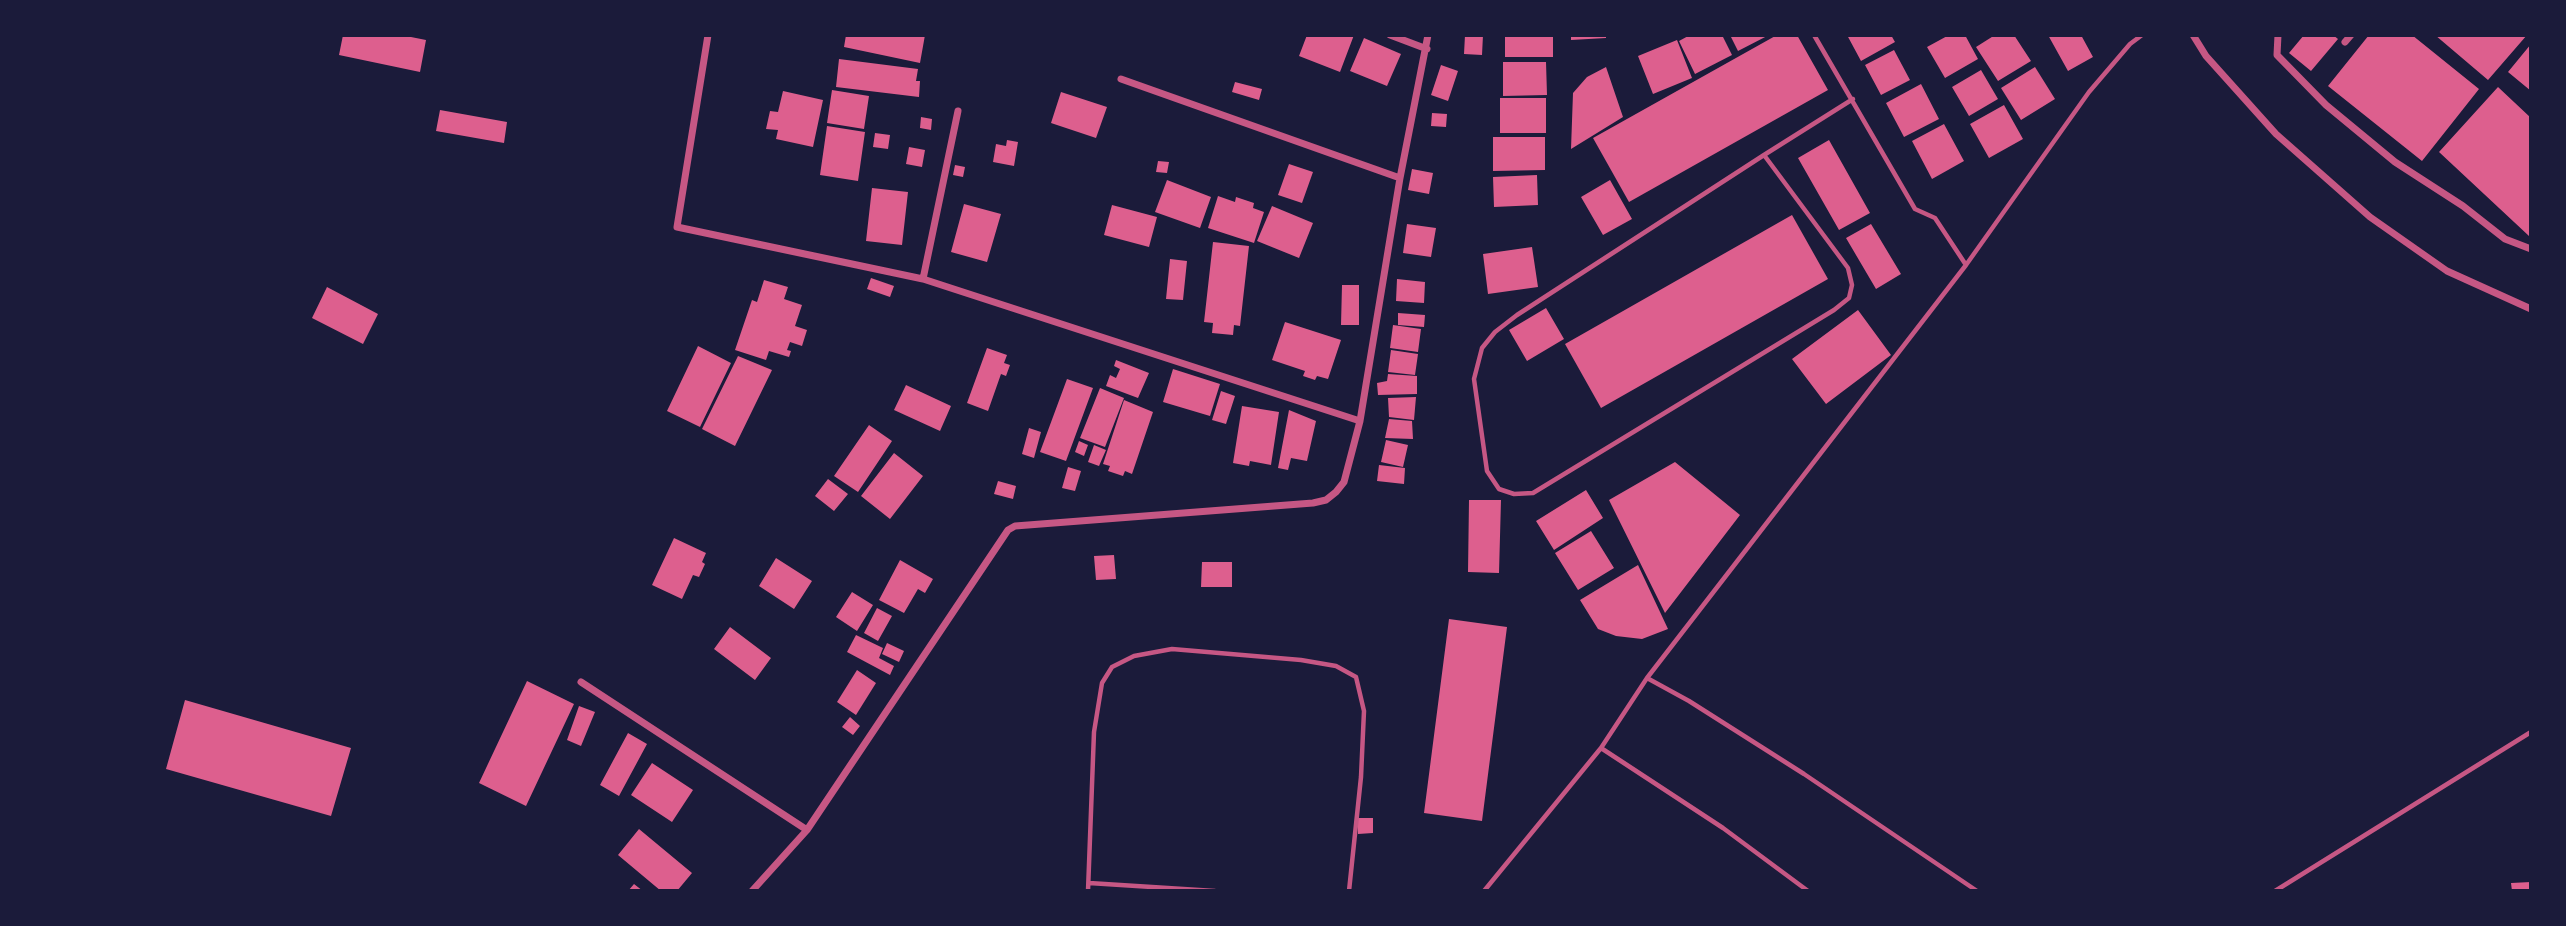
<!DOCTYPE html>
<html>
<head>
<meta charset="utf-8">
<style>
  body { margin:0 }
  #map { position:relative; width:2566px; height:926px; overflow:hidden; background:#1b1b3a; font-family:"Open Sans",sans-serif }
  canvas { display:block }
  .frame { position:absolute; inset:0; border:37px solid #1b1b3a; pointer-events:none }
</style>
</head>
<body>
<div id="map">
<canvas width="2566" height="926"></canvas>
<div class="frame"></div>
</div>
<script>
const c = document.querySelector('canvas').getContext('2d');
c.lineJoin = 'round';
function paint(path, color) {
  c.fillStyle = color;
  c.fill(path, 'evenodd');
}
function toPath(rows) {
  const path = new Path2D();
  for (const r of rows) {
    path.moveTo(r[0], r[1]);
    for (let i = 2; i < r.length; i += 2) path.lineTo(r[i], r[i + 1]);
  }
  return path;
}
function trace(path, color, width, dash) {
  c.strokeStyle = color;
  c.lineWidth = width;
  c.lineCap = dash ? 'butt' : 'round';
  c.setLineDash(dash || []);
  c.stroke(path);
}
const building = toPath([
  [343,35,401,35,426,40,420,72,339,55],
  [846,35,925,35,920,63,844,47],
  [1307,35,1354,35,1340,72,1299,56],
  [1465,35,1483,35,1482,55,1464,54],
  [1505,35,1553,35,1553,57,1505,57],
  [1571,35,1606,35,1606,38,1571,40],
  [1690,35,1722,35,1732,55,1695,74,1679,41],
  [1730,35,1769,35,1738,51],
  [1777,35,1797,35,1828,90,1629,202,1593,138],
  [1847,35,1891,35,1895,42,1861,61],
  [1949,35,1965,35,1978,59,1945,78,1927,47],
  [1995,35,2014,35,2031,61,1998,81,1976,47],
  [2048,35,2081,35,2093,57,2068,71],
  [2304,35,2333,35,2338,39,2311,71,2289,53],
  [2369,35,2412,35,2479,89,2422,161,2328,86],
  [2435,35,2527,35,2488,80],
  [1364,38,1401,54,1387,86,1350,71],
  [1677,40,1692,78,1653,94,1638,56],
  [2531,44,2531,91,2508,72],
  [1894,50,1910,80,1881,95,1865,65],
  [839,59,918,69,916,81,920,81,919,97,836,87],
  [1503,62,1546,62,1547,95,1503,96],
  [1441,65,1458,71,1448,101,1431,95],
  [1606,67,1623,117,1571,149,1573,93,1587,77],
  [2035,67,2055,99,2021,120,2001,88],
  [1981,70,1998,99,1969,116,1952,87],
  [1235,82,1262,89,1259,100,1232,92],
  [1921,84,1939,119,1904,137,1886,103],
  [2498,87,2531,118,2531,234,2529,236,2439,152],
  [832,90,869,96,864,129,827,123],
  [783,91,823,100,813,147,776,139,778,130,766,129,770,111,778,112],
  [1061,92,1107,107,1096,138,1051,123],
  [1500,98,1546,98,1546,133,1500,133],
  [2004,105,2023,139,1989,158,1970,124],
  [440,110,507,122,504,143,436,131],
  [1432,113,1447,114,1446,127,1431,126],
  [921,117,932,119,931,130,920,128],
  [1944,124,1964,161,1932,179,1912,141],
  [827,126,865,132,858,181,820,175],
  [875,133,890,135,888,149,873,147],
  [1493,137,1545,137,1545,170,1493,171],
  [1007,140,1018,142,1014,166,993,162,996,144,1006,146],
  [1829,140,1870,213,1839,230,1798,158],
  [909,147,925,150,922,167,906,164],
  [1158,161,1169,162,1167,173,1156,172],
  [1289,164,1313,172,1302,203,1278,195],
  [955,165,965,167,963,177,953,175],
  [1412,169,1433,173,1429,194,1408,190],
  [1537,175,1538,205,1494,207,1493,177],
  [1167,180,1211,197,1200,228,1155,212],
  [1610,180,1632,219,1603,235,1581,197],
  [872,188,908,192,902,245,866,241],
  [1218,196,1235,202,1236,197,1254,203,1253,208,1264,212,1254,243,1208,228],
  [964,204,1001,214,987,262,951,252],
  [1112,205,1157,217,1149,247,1104,235],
  [1272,206,1313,223,1299,258,1257,241],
  [1792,215,1828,279,1601,408,1565,344],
  [1407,224,1436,228,1431,257,1403,253],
  [1871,224,1901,274,1876,289,1846,238],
  [1213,242,1249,246,1240,326,1234,325,1233,335,1212,333,1213,323,1204,322],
  [1532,247,1538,287,1488,294,1483,254],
  [1170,259,1187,261,1183,300,1166,299],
  [871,278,894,286,890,297,867,289],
  [1397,279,1425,282,1424,303,1396,301],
  [764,280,788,287,784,299,802,305,795,326,807,330,802,346,790,342,787,350,791,351,789,357,769,351,766,360,735,350,752,300,757,302],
  [1342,285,1359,285,1359,325,1341,325],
  [327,287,378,314,363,344,312,318],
  [1546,308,1564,339,1527,361,1509,330],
  [1858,310,1891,355,1826,404,1792,359],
  [1398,313,1425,315,1424,327,1398,325],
  [1285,322,1341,340,1328,379,1317,376,1315,380,1303,376,1305,371,1272,360],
  [1393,325,1421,329,1418,352,1390,348],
  [698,346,731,363,700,427,667,411],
  [987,348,1007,355,1004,363,1010,365,1006,376,1001,374,988,411,967,403],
  [1391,350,1418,354,1415,375,1388,372],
  [738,356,772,370,735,446,702,429],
  [1116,360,1149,373,1138,398,1106,386,1110,375,1116,378,1120,369,1114,366],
  [1173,369,1220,384,1210,416,1163,402],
  [1388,374,1417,376,1417,394,1378,395,1377,383,1387,381],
  [1067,379,1093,388,1066,461,1040,452],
  [906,385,951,406,940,431,894,410],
  [1100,388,1124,398,1105,447,1080,438],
  [1221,391,1235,396,1226,424,1212,420],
  [1416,397,1414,420,1389,417,1388,398],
  [1124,400,1153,412,1132,474,1125,471,1123,476,1108,471,1110,466,1103,464],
  [1242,406,1279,412,1271,465,1250,461,1249,466,1233,463],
  [1289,410,1316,421,1307,461,1291,458,1288,470,1278,468],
  [1389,419,1412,421,1413,439,1385,438],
  [869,425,892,441,858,492,834,476],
  [1029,428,1041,432,1034,458,1022,454],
  [1386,440,1408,445,1403,467,1381,462],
  [1079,441,1088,445,1084,456,1075,452],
  [1094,445,1106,450,1099,466,1088,462],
  [894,453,923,476,890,519,861,496],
  [1675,462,1740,515,1665,613,1609,500],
  [1379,465,1405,468,1404,484,1377,481],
  [1068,467,1081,471,1075,491,1062,488],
  [828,479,848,494,834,511,815,496],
  [998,481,1016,486,1013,499,994,494],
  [1586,490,1603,518,1554,550,1536,521],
  [1469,500,1501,500,1499,573,1468,572],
  [1591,531,1614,568,1578,590,1555,553],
  [674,538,706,553,702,562,705,564,699,577,693,575,682,599,652,585],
  [1114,555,1116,579,1096,580,1094,556],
  [776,558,812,581,794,609,759,586],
  [900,560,933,579,925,593,918,589,904,613,879,600],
  [1202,562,1232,562,1232,587,1201,587],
  [1638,565,1668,629,1642,639,1616,636,1598,629,1580,600],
  [852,592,873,605,857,631,836,617],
  [877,608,892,616,878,641,864,633],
  [1449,619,1507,627,1482,821,1424,813],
  [730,627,771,658,755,680,714,649],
  [856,635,883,648,879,658,894,666,890,675,847,652],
  [887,643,904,651,899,662,882,654],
  [857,670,876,683,856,715,837,702],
  [527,681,574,704,526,806,479,783],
  [185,700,351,748,331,816,166,769],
  [579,706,595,712,581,746,567,740],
  [850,717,860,726,853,735,842,727],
  [628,733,647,744,619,796,600,785],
  [652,763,693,790,672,822,631,795],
  [1358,818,1373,818,1373,833,1358,834],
  [639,829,692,873,677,891,661,891,618,855],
  [2531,882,2531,891,2512,891,2511,883],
  [634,884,643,891,628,891]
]);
const service = toPath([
  [1814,35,1915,209,1935,218,1966,265],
  [1764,155,1848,268,1852,285,1849,298,1834,310,1533,493,1514,494,1499,489,1487,471,1474,379,1482,348,1495,332,1517,315,1764,155,1853,99],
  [1647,678,1689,701,1804,774,1977,891],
  [1601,748,1647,678,1966,265,2089,92,2130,44,2142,35],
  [1089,883,1215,891],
  [1088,891,1094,732,1102,683,1112,667,1134,656,1172,649,1301,660,1336,666,1356,677,1364,711,1361,777,1349,891],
  [1484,891,1601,748,1723,828,1808,891],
  [2275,891,2531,732]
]);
const minor = toPath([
  [708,35,677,227,923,279,1360,421],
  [1390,35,1427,49],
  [2193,35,2206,56,2276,134,2370,217,2447,271,2531,309],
  [2278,35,2277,55,2326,105,2395,162,2463,206,2505,239,2531,249],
  [2345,42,2351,35],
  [1121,79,1400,178],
  [923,279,958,111],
  [581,682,807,830],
  [752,891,807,830,1008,530,1015,526,1313,503,1326,500,1336,492,1344,482,1360,421,1400,178,1428,35]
]);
paint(building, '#dd5f8e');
trace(service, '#c65784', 4.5);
trace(minor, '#c65784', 7);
</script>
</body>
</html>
